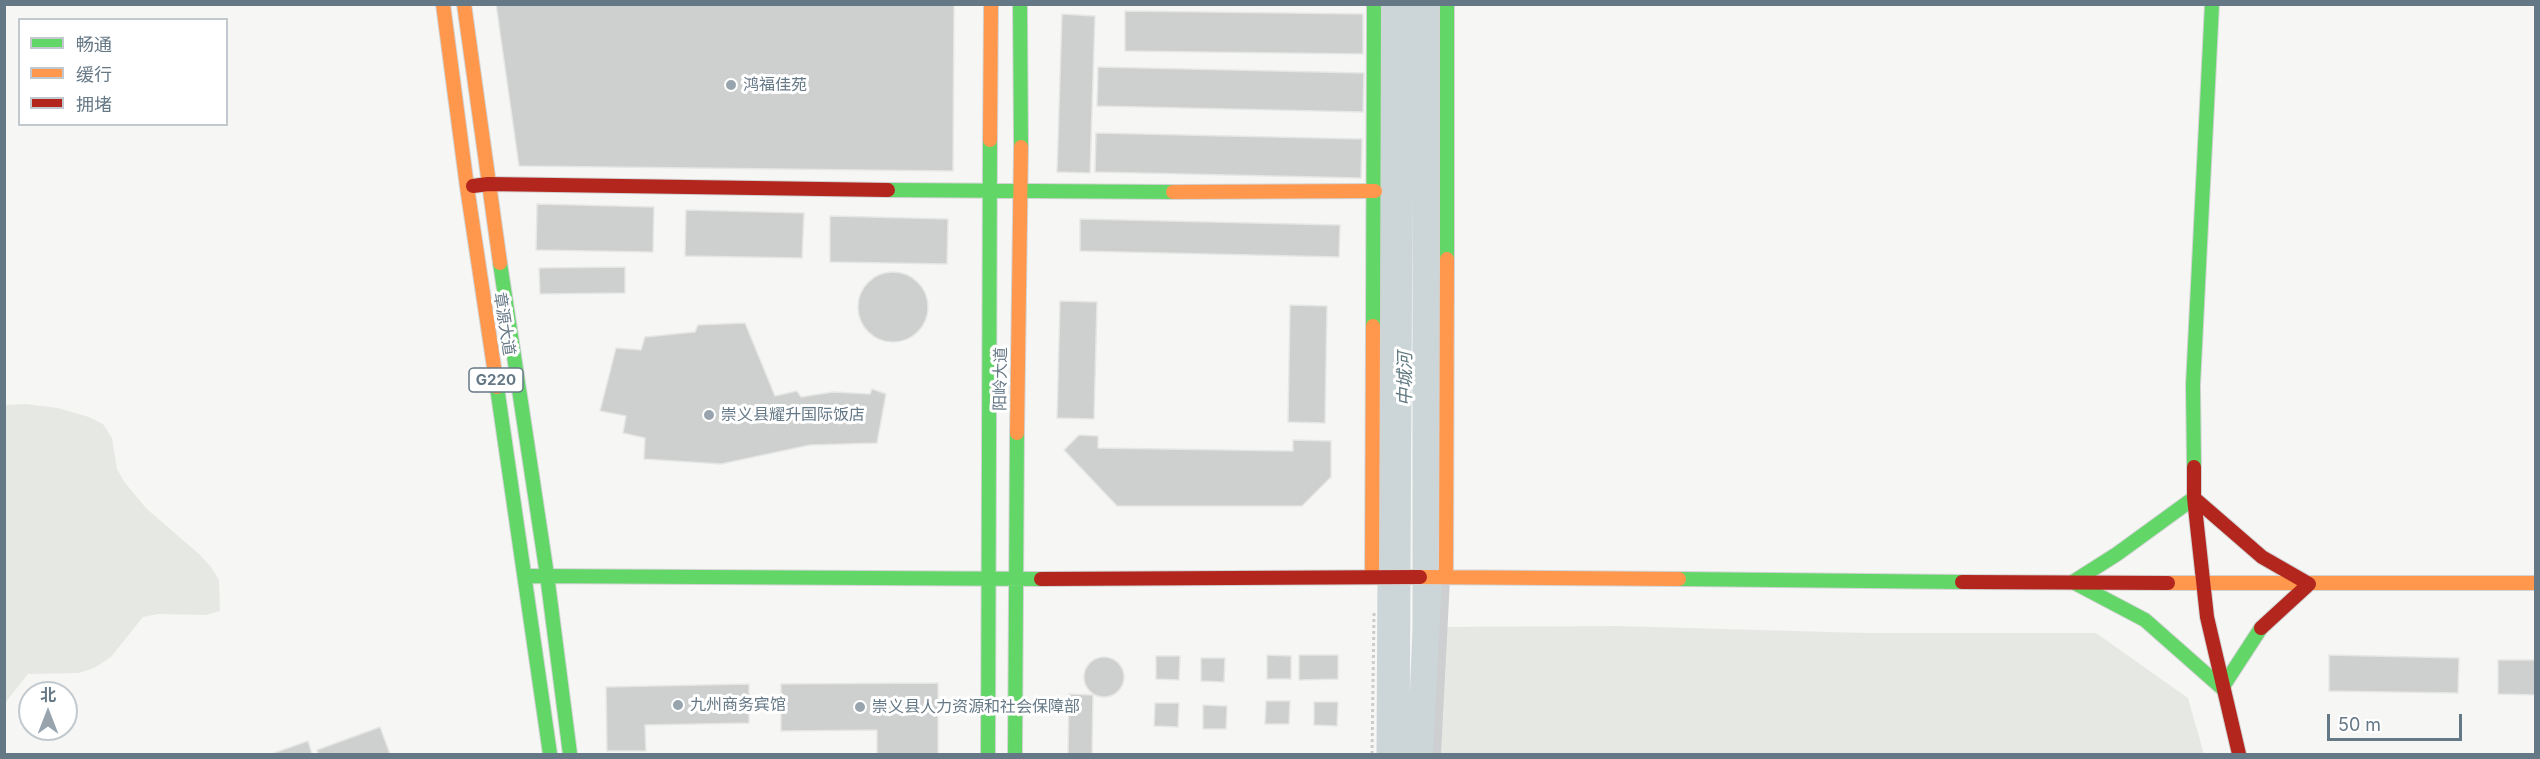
<!DOCTYPE html>
<html>
<head>
<meta charset="utf-8">
<style>
  body { margin:0 }
  #map { position:relative; width:2540px; height:759px; overflow:hidden; background:#f6f6f5; font-family:Inter,"Noto Sans SC",sans-serif }
  canvas { display:block }
  .frame { position:absolute; inset:0; border:6px solid #657886; pointer-events:none }
  .legend { position:absolute; left:18px; top:18px; width:210px; height:108px; box-sizing:border-box; background:#fff; border:2px solid #c1c9cf; margin:0; padding:8px 10px; list-style:none; font-size:18px; color:#657886 }
  .legend li { display:flex; align-items:center; gap:12px; height:30px }
  .legend b { width:30px; border:2px solid #c1c9cf }
  .north { position:absolute; left:18px; top:681px; width:60px; height:60px; box-sizing:border-box; background:#fff; border:2px solid #c1c9cf; border-radius:50%; rotate:0deg; font-size:16px; font-weight:700; line-height:24px; text-align:center; color:#657886 }
  .north::after { content:''; display:block; margin:auto; width:21px; height:27px; background:#98a4ad; clip-path:polygon(50% 0,100% 100%,50% 72%,0 100%) }
  .scale { position:absolute; left:2327px; top:714px; width:135px; height:27px; box-sizing:border-box; border:3px solid #657886; border-top:0; padding-left:8px; font-size:18px; line-height:21px; white-space:nowrap; color:#657886; -webkit-text-stroke:4px #fff; paint-order:stroke }
</style>
</head>
<body>
<div id="map">
<canvas width="2540" height="759"></canvas>
<div class="frame"></div>
<ul class="legend">
<li><b style="height:8px;background:#63d668"></b>畅通</li>
<li><b style="height:8px;background:#ff974d"></b>缓行</li>
<li><b style="height:8px;background:#b3261e"></b>拥堵</li>
</ul>
<div class="north">北</div>
<div class="scale">50 m</div>
</div>
<script>
const c = document.querySelector('canvas').getContext('2d');
c.lineJoin = 'round';
function paint(path, color) {
  c.fillStyle = color;
  c.fill(path, 'evenodd');
}
function toPath(rows) {
  const path = new Path2D();
  for (const r of rows) {
    if (r.length === 3) {
      path.moveTo(r[0] + r[2], r[1]);
      path.arc(r[0], r[1], r[2], 0, 2 * Math.PI);
      continue;
    }
    path.moveTo(r[0], r[1]);
    for (let i = 2; i < r.length; i += 2) path.lineTo(r[i], r[i + 1]);
  }
  return path;
}
function trace(path, color, width, dash) {
  c.strokeStyle = color;
  c.lineWidth = width;
  c.lineCap = dash ? 'butt' : 'round';
  c.setLineDash(dash || []);
  c.stroke(path);
}
function label(font, color, halo, rows, align = 'center') {
  c.font = font + ' Inter,"Noto Sans SC",sans-serif';
  c.lineWidth = 6;
  c.setLineDash([]);
  c.textBaseline = 'middle';
  c.strokeStyle = halo;
  c.fillStyle = color;
  for (const [text, x, y, turn = 0] of rows) {
    c.save();
    c.translate(x, y);
    c.rotate((+turn || 0) * Math.PI / 180);
    c.textAlign = isNaN(turn) ? turn : align;
    if (halo) c.strokeText(text, 0, 0);
    c.fillText(text, 0, 0);
    c.restore();
  }
}
const green = toPath([
  [26,404,58,408,89,417,103,424,112,438,117,469,125,483,147,509,199,554,211,567,219,580,220,611,206,615,158,614,143,617,111,657,94,668,79,673,28,674,5,703,5,405],
  [1617,626,1866,633,2096,633,2188,698,2204,754,1426,754,1433,627]
]);
const river = toPath([
  [1393,754,1397,4],
  [1424,754,1429,629,1429,4]
]);
const building = toPath([
  [496,4,954,4,953,171,519,166,496,4],
  [1125,11,1363,14,1363,54,1125,51,1125,11],
  [1062,14,1095,16,1090,173,1057,172,1062,14],
  [1098,67,1364,73,1363,112,1097,106,1098,67],
  [1096,133,1362,139,1361,178,1095,172,1096,133],
  [537,204,654,207,653,252,536,250,537,204],
  [686,210,804,213,802,258,685,256,686,210],
  [830,216,948,219,947,264,830,262,830,216],
  [1080,219,1340,225,1339,257,1080,251,1080,219],
  [625,267,625,293,540,294,539,268,625,267],
  [893,307,35],
  [1060,301,1097,302,1094,419,1057,418,1060,301],
  [1290,305,1327,306,1325,423,1288,422,1290,305],
  [745,323,775,396,797,391,801,397,833,392,870,394,872,389,886,394,877,443,810,445,721,464,644,459,645,438,623,433,626,416,600,411,616,348,641,350,645,337,695,332,698,325,745,323],
  [1079,435,1098,436,1098,448,1293,451,1293,440,1331,441,1331,477,1302,506,1117,506,1064,450,1079,435],
  [1267,655,1291,656,1291,679,1267,679,1267,655],
  [1299,655,1338,655,1338,679,1299,680,1299,655],
  [2329,655,2459,658,2458,693,2329,691,2329,655],
  [1156,656,1180,656,1179,680,1156,679,1156,656],
  [1104,677,20],
  [1201,658,1225,658,1224,682,1201,681,1201,658],
  [2498,660,2536,660,2536,695,2498,694,2498,660],
  [938,683,938,754,877,754,877,730,781,731,781,684,938,683],
  [749,684,749,723,645,725,646,751,607,751,606,687,749,684],
  [1069,694,1093,695,1092,754,1068,754,1069,694],
  [1266,701,1290,701,1289,724,1265,724,1266,701],
  [1314,702,1338,702,1337,726,1314,725,1314,702],
  [1155,703,1179,703,1178,727,1154,726,1155,703],
  [1203,705,1227,706,1226,729,1203,729,1203,705],
  [380,727,390,754,319,754,317,750,380,727],
  [308,741,312,754,271,754,308,741]
]);
const path = toPath([
  [1372,754,1374,613]
]);
const lane = toPath([
  [1437,754,1446,579]
]);
const fast = toPath([
  [1020,4,1021,147],
  [888,190,1173,192],
  [1447,259,1447,4],
  [500,263,547,575,570,754],
  [1373,326,1374,4],
  [497,387,550,754],
  [2194,467,2193,385,2212,4],
  [2194,498,2117,554,2073,582,2145,620,2222,688,2261,628],
  [532,576,1041,579],
  [1679,579,1962,582],
  [988,754,990,140],
  [1015,754,1017,433]
]);
const slow = toPath([
  [443,4,467,187,497,387],
  [464,4,500,263],
  [990,140,991,4],
  [1173,192,1375,191],
  [1017,433,1021,147],
  [1372,577,1373,326],
  [1420,577,1679,579],
  [1446,577,1447,259],
  [2168,583,2536,583]
]);
const jam = toPath([
  [473,186,488,184,888,190],
  [2194,467,2194,498,2207,617,2239,754],
  [2194,498,2262,557,2309,584,2261,628],
  [1041,579,1420,577],
  [1962,582,2168,583]
]);
const markers = [
  [731,85,6,"#98a4ad"],
  [709,415,6,"#98a4ad"],
  [678,705,6,"#98a4ad"],
  [860,707,6,"#98a4ad"]
];
const shields = [
  [496,380,54]
];
const shieldNames = [
  ["G220",496,380]
];
const poiNames = [
  ["鸿福佳苑",743,85],
  ["崇义县耀升国际饭店",721,415],
  ["九州商务宾馆",690,705],
  ["崇义县人力资源和社会保障部",872,707]
];
const streetNames = [
  ["章源大道",504,324,81],
  ["阳岭大道",1001,379,-89]
];
const waterNames = [
  ["中城河",1406,379,-90]
];
paint(green, '#e6e9e3');
trace(river, '#ccd5d7', 33);
paint(building, '#ced0d0');
trace(building, '#e6e6e4', 1.5);
trace(fast, '#d2d4d4', 16);
trace(slow, '#d2d4d4', 16);
trace(jam, '#d2d4d4', 16);
trace(path, '#ccc', 3, [3, 3]);
trace(lane, '#cdcfd0', 8);
trace(fast, '#63d668', 14);
trace(slow, '#ff974d', 14);
trace(jam, '#b3261e', 14);
for (const [x, y, r, color] of markers) {
  const dot = new Path2D();
  dot.arc(x, y, r, 0, 2 * Math.PI);
  c.fillStyle = color;
  c.fill(dot);
  trace(dot, '#fff', 2);
}
for (const [x, y, w] of shields) {
  const box = new Path2D();
  box.roundRect(x - w / 2, y - 12, w, 24, 4.5);
  c.fillStyle = '#fff';
  c.fill(box);
  trace(box, '#657886', 1.5);
}
label('bold 15px', '#657886', null, shieldNames);
label('16px', '#657886', '#fff', poiNames, 'left');
label('16px', '#657886', '#fff', streetNames);
label('italic 18px', '#617a82', '#fff', waterNames);
</script>
</body>
</html>
